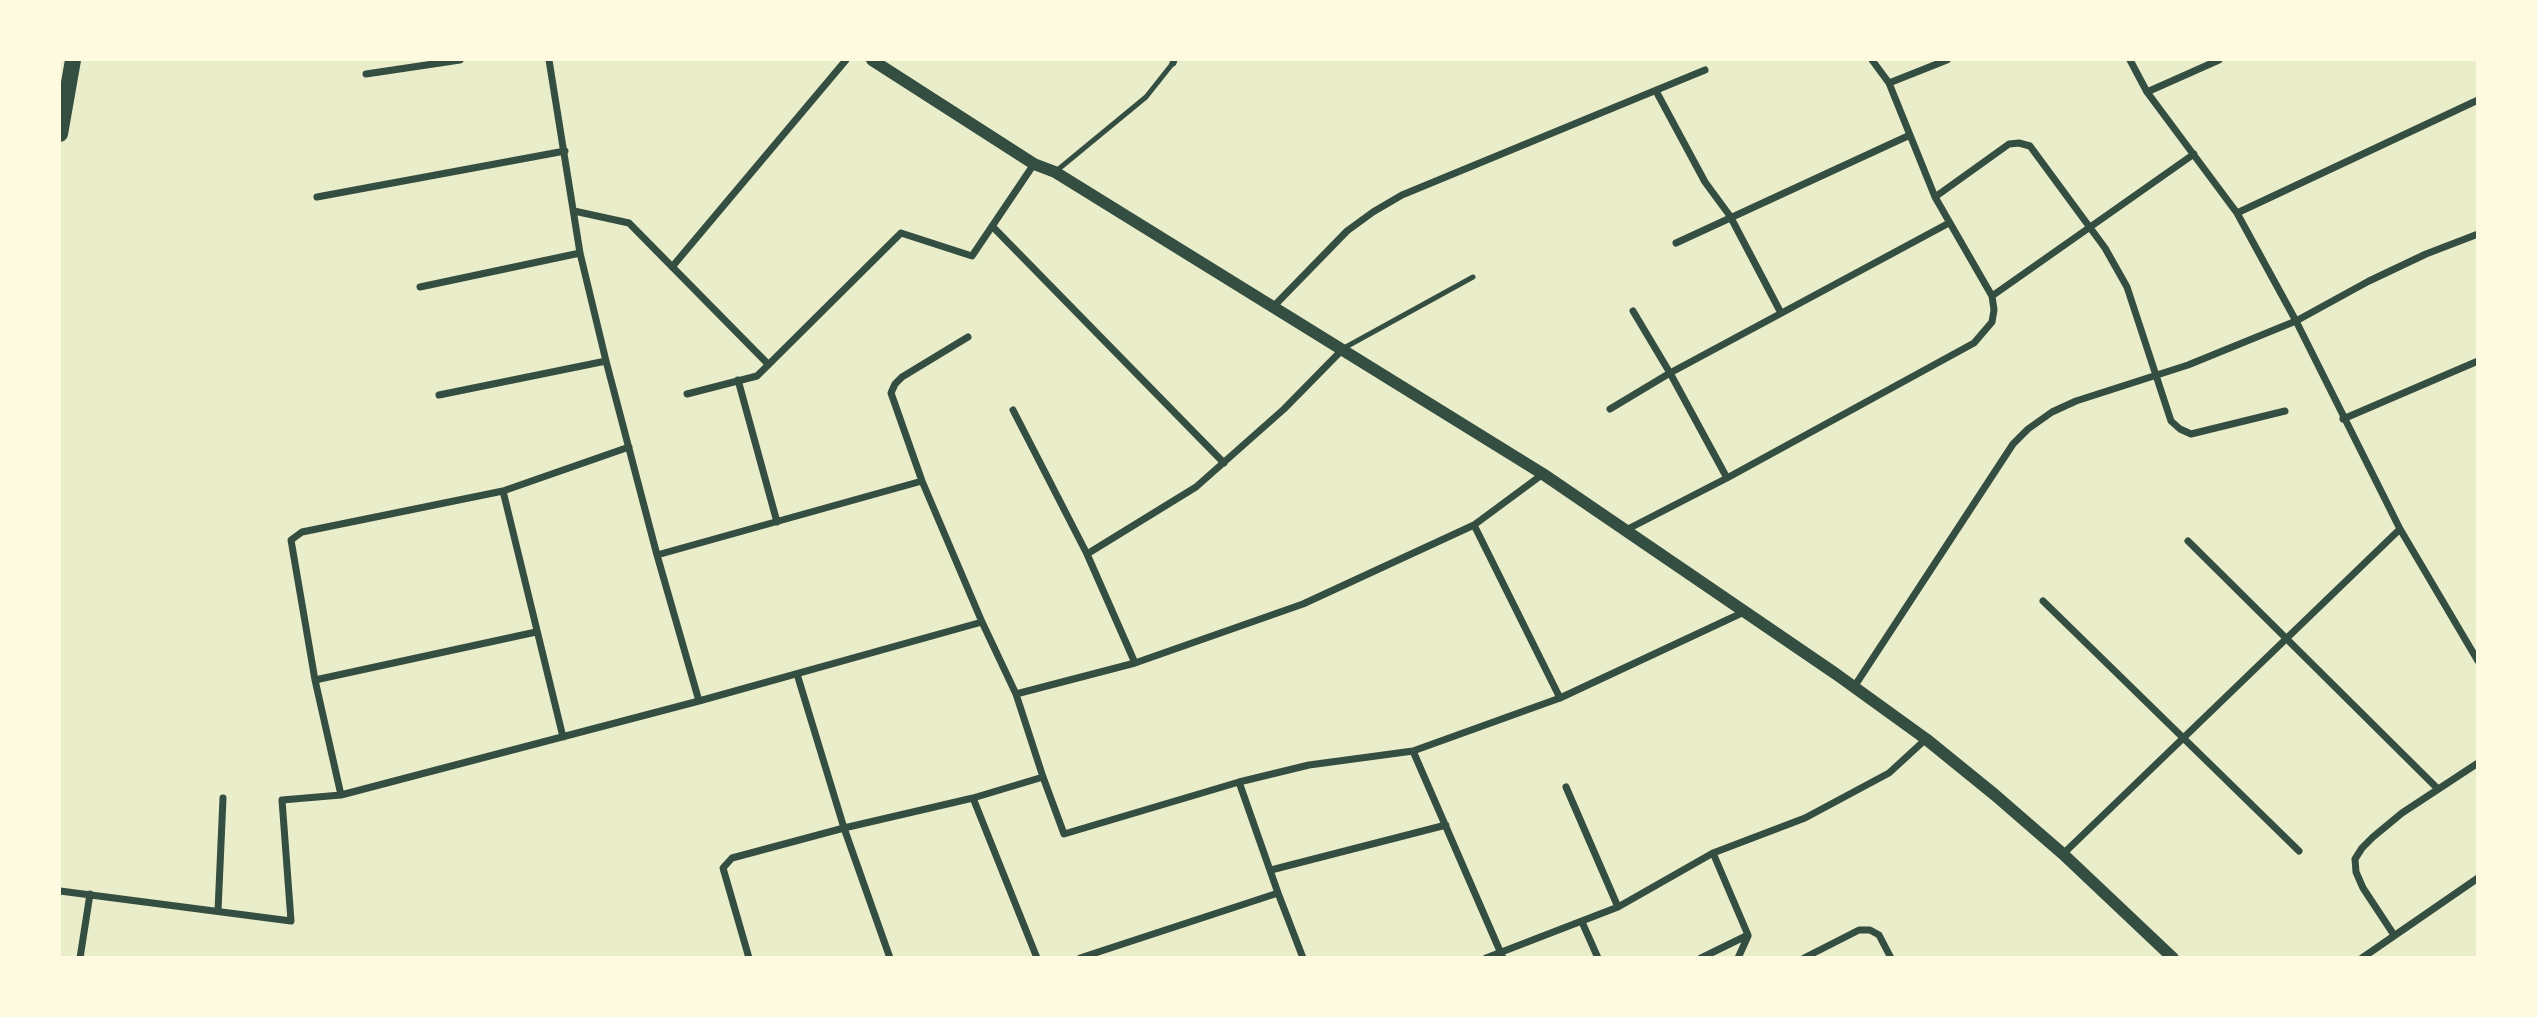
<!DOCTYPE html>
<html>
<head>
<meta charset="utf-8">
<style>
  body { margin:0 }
  #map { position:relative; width:2537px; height:1017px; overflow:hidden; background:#e9edc9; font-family:"Archivo Narrow",sans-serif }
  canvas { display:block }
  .frame { position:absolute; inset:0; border:61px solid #fefae0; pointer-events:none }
</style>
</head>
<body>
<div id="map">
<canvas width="2537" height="1017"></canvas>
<div class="frame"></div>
</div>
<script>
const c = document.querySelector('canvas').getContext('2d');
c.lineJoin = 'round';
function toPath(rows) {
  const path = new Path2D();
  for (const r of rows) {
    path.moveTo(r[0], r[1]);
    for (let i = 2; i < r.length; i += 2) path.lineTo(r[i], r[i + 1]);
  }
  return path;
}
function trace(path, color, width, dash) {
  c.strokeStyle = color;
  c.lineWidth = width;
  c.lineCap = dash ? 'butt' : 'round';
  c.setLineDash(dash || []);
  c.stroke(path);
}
const service = toPath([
  [1055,172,1146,97,1173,63],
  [1344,348,1473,277]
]);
const minor = toPath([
  [549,60,580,253,606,361,657,555,699,701],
  [2130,60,2147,92,2237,213,2296,321,2400,529,2478,661],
  [1173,63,1174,60],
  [366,74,460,60],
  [1889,83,1947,60],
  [1656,91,1705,182,1730,216,1781,313],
  [2147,92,2219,60],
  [317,197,565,151],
  [1935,197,2009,144,2019,143,2030,146,2105,248,2127,287,2171,421,2180,429,2191,434,2285,411],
  [574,211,629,223,767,363],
  [2237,213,2478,100],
  [992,226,1224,463],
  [1676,243,1910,135],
  [672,267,846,60],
  [420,287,580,253],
  [1992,296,2194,154],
  [1273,307,1347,231,1373,212,1402,195,1705,70],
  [1633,311,1670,373,1727,478],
  [968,337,902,377,895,384,891,393,922,481,982,622,1016,694,1043,777,1064,834,1239,782,1309,765,1413,751,1560,698,1744,612],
  [738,380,777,522],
  [687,394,757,376,901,233,972,256,1034,164],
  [439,395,606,361],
  [1610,409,1670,373,1949,223],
  [1013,410,1087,554,1135,663],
  [2343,419,2478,361],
  [1474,525,1560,698],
  [1626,530,1727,478,1974,343,1992,322,1994,310,1992,296,1935,197,1889,83,1872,60],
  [2188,541,2438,789],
  [1087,554,1196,487,1284,409,1342,350],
  [657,555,922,481],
  [2043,601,2299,851],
  [797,674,844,828,890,958],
  [315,680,536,632],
  [1854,687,2013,444,2028,429,2052,412,2076,401,2188,365,2296,321,2369,281,2426,254,2478,234],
  [1016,694,1135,663,1303,604,1474,525,1543,474],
  [563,737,503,491,629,447],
  [1413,751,1503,958],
  [1239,782,1278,893,1303,958],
  [1566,787,1618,907],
  [341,795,315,680,291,540,302,532,503,491],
  [973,798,1037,958],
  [2063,854,2400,529],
  [1271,870,1446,825],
  [60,891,291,921,282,800,341,795,699,701,982,622],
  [218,911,223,798],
  [1582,922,1598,958],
  [2394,935,2363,888,2356,872,2355,859,2362,848,2373,837,2402,813,2478,763],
  [80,958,90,894],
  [749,958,723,868,732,858,844,828,973,798,1043,777],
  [1080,958,1278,893],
  [1486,958,1618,907,1713,853,1805,818,1889,773,1926,739],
  [1701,958,1748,935,1713,853],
  [1738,958,1748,936],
  [1804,958,1859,930,1870,930,1879,935,1891,958],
  [2362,958,2478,878]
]);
const tertiary = toPath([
  [872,60,1034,164,1055,172,1543,474,1836,674,1926,739,1995,795,2063,854,2173,958]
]);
const primary = toPath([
  [60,134,73,60]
]);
trace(service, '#344e41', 5);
trace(minor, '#344e41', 7);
trace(tertiary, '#344e41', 12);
trace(primary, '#344e41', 16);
</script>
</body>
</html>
